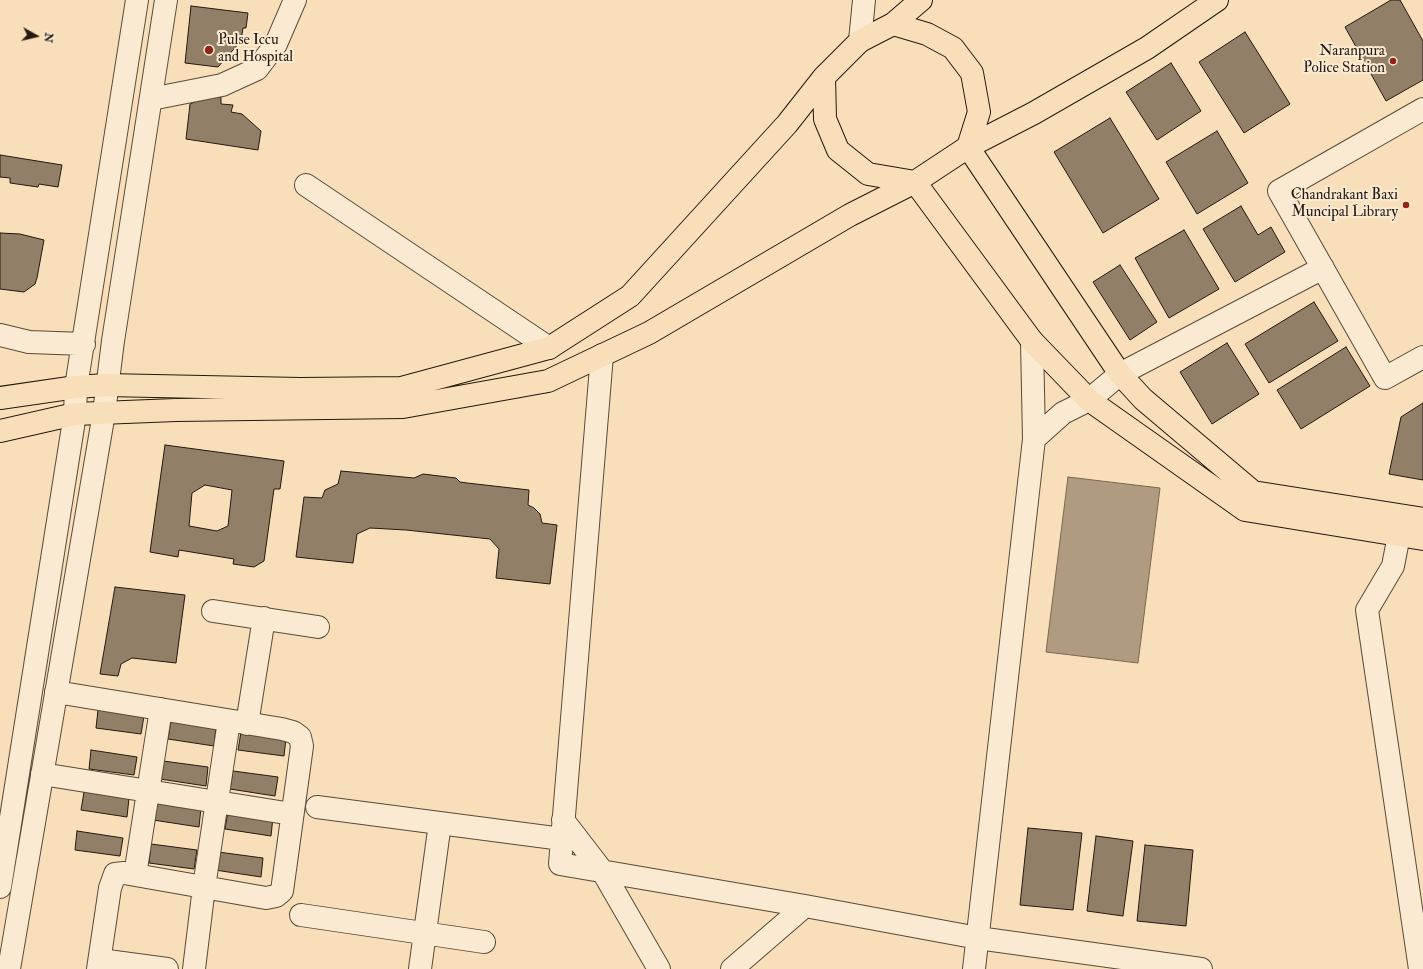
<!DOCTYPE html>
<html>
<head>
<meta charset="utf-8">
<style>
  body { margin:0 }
  #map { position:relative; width:1423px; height:969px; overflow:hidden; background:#f8dfb9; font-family:"IM FELL Double Pica",serif }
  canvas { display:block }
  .north { position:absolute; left:16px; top:16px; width:40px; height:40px; -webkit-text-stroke:3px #faead2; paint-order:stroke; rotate:98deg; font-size:11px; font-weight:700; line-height:16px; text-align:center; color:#241810 }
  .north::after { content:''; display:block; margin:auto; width:14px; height:18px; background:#241810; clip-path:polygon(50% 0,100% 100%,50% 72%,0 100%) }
</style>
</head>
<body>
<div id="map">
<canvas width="1423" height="969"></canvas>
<div class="north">N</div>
</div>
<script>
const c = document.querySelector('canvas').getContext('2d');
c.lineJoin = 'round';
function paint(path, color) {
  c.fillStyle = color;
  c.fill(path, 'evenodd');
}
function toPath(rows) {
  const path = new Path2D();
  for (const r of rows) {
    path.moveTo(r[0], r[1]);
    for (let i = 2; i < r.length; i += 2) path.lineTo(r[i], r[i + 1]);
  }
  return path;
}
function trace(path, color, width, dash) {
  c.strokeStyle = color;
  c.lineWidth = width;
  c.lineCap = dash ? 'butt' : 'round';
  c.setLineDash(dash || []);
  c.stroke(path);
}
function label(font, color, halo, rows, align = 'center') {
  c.font = font + ' "IM FELL Double Pica",serif';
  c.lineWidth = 4;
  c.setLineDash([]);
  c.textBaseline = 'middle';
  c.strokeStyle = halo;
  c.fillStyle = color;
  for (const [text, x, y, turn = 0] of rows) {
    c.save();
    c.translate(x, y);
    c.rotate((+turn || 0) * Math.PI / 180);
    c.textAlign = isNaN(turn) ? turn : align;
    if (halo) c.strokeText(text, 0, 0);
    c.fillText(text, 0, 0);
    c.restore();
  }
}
const water = toPath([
  [1068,477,1160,488,1138,663,1046,652,1068,477]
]);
const building = toPath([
  [1391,0,1400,0,1423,41,1423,80,1386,101,1345,27,1391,0],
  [191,6,248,13,246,28,243,28,241,41,218,67,185,63,191,6],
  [1245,32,1290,104,1244,133,1199,62,1245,32],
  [1171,63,1201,111,1157,140,1126,92,1171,63],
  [210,95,221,97,221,104,233,105,231,112,242,114,261,131,258,150,186,139,190,104,210,95],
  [1110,118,1159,199,1103,233,1054,152,1110,118],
  [1217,131,1248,183,1197,214,1166,162,1217,131],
  [0,155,62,165,58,187,39,184,38,187,10,183,10,178,0,177,0,155],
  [1241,206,1258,235,1271,227,1285,252,1235,282,1203,229,1241,206],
  [1184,230,1219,289,1169,318,1135,258,1184,230],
  [0,233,20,234,44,240,37,278,35,284,24,292,0,289,0,233],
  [1120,265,1157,322,1130,340,1093,282,1120,265],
  [1314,302,1338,341,1269,383,1245,344,1314,302],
  [1227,343,1259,394,1212,424,1180,372,1227,343],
  [1346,347,1370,386,1301,429,1277,390,1346,347],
  [1423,403,1423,480,1389,474,1401,417,1423,403],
  [165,445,284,461,280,489,274,489,264,561,254,567,233,564,234,559,179,550,178,557,150,552,165,445],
  [205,485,232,490,228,526,217,531,189,526,192,493,205,485],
  [341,471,414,478,423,474,456,478,460,482,467,483,529,490,528,505,534,508,540,514,542,523,557,525,550,584,496,578,499,549,490,539,406,530,370,528,357,534,353,563,296,557,304,497,322,498,325,490,338,484,341,471],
  [115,587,185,595,176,663,132,658,121,664,118,676,100,674,115,587],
  [98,710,144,716,141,734,96,728,98,710],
  [171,721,216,727,214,746,168,739,171,721],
  [241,732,286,738,284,756,238,750,241,732],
  [91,750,137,757,134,775,89,769,91,750],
  [163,761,208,767,206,786,160,779,163,761],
  [233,771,278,777,275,796,230,789,233,771],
  [84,792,129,798,127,817,81,810,84,792],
  [156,802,201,808,199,827,153,820,156,802],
  [228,811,273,817,271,836,225,829,228,811],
  [1028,828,1082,833,1073,910,1020,905,1028,828],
  [77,831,123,838,120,856,75,850,77,831],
  [1096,836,1133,841,1123,916,1087,911,1096,836],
  [151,844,197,850,194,869,149,863,151,844],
  [1145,845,1193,850,1186,926,1137,921,1145,845],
  [218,852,263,858,261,877,215,870,218,852]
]);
const minor = toPath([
  [860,41,864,0],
  [151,99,222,85,257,69,276,44,295,0],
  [1423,109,1279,191,1385,378,1423,357],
  [306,185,549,348],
  [0,335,29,342,84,344],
  [602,355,560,864,805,906],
  [1034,439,1063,413,1089,400,1120,374,1323,268],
  [1399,535,1393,566,1367,610,1420,969],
  [213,611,318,627],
  [56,692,282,729,293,732,300,737,302,746,282,891,276,896,266,898,124,873,115,874,110,888,98,969],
  [247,724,264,618],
  [42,774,292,814],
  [317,807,562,839],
  [563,820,603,872,659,969],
  [135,875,161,709],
  [0,887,75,414,76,387,137,0],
  [301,915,484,942],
  [100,960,167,969],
  [9,969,104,413,113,341,166,0],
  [194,969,204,887,229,721],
  [420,969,440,823],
  [732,969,805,906,978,938,1201,969],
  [974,969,1034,439,1032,341]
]);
const major = toPath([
  [1217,0,1147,48,1034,113,968,147,1120,374,1143,399,1253,492,1423,519],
  [893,24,927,34,953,48,972,73,979,112,968,147,915,182,868,174,838,150,825,119,824,77,860,41,893,24],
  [893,24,921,0],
  [0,398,76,387,106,385,300,389,401,388,549,348,630,296,787,124,824,77],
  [0,431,75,414,176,410,403,407,548,381,649,333,850,215,915,182,1032,341,1089,400,1245,510,1423,539]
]);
const markers = [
  [209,50,5,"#8f2418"],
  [1393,61,4,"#8f2418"],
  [1406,205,4,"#8f2418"]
];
const poiNames = [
  ["Pulse Iccu",218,41,"left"],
  ["and Hospital",218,58,"left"],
  ["Naranpura",1385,52],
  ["Police Station",1385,69],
  ["Chandrakant Baxi",1398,196],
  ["Muncipal Library",1398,213]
];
paint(water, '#b09b80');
trace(water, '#786753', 1);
paint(building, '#927f68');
trace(building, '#241810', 1);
trace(minor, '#594a3a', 24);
trace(major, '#241810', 24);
trace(minor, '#faead2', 22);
trace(major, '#f8dfb9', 22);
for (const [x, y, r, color] of markers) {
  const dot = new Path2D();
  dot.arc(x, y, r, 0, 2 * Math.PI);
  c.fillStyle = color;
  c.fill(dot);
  trace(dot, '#faead2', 1.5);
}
label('15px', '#241810', '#faead2', poiNames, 'right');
</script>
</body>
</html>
